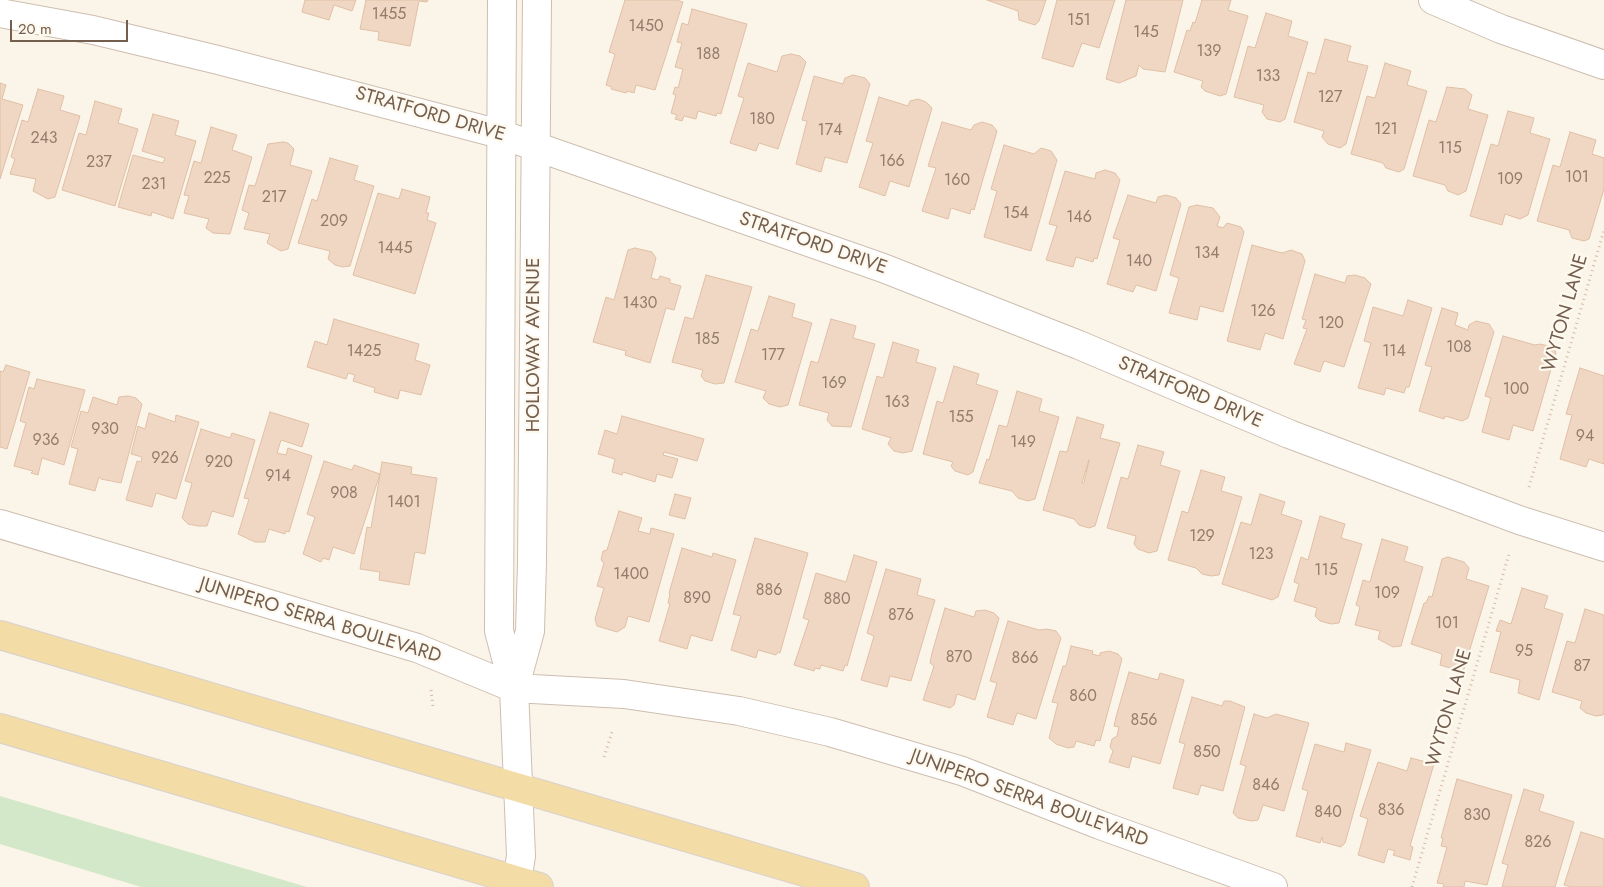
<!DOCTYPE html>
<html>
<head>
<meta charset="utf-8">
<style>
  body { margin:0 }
  #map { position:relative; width:1604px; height:887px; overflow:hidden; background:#fbf5e9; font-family:Jost,sans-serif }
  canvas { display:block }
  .scale { position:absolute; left:10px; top:20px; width:118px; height:22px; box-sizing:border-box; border:2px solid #745e4e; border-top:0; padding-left:6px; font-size:15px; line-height:18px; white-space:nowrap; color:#745e4e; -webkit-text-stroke:4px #fef9ef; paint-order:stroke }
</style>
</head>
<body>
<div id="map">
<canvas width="1604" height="887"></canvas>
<div class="scale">20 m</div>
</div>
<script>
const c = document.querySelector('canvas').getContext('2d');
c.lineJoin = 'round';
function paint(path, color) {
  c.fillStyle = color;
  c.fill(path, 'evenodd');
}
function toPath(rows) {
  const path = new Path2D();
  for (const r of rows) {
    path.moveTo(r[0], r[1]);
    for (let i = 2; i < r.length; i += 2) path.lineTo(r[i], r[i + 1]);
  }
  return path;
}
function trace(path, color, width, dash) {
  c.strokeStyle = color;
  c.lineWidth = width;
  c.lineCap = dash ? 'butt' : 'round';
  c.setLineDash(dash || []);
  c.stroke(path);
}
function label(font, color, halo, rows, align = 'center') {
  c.font = font + ' Jost,sans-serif';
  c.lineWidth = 4.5;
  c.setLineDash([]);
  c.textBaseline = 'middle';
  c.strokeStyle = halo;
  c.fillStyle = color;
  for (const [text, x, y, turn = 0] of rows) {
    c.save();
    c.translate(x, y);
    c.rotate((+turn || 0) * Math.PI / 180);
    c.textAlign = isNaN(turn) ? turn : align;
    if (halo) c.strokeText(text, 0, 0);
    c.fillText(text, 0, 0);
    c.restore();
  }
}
const green = toPath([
  [0,796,307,887,141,887,0,844]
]);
const building = toPath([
  [305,0,356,0,352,11,334,5,329,20,302,12,305,0],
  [366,0,428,0,427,2,419,1,410,46,378,40,379,32,360,29,366,0],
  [625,0,676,0,683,2,655,90,636,85,634,93,627,91,626,93,611,89,612,87,606,85,615,54,609,52,625,0],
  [987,0,1046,0,1039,21,1035,25,1019,20,1018,11,987,0],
  [1057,0,1115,0,1099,48,1082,43,1073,67,1042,58,1057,0],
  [1126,0,1183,0,1165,72,1143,69,1139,65,1136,76,1119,83,1106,79,1126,0],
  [1202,0,1231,0,1228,10,1248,16,1226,94,1220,96,1205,91,1201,87,1203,81,1174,72,1187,30,1190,31,1193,22,1195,23,1202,0],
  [692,9,747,24,721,114,717,113,716,116,698,111,696,119,684,116,682,121,675,119,677,115,671,113,676,95,673,94,675,87,678,88,683,69,675,67,682,43,677,42,682,23,688,25,692,9],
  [1266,13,1292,21,1288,36,1308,42,1285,119,1280,122,1267,119,1262,112,1264,105,1234,97,1248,46,1255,48,1266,13],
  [1325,39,1351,46,1347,61,1368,66,1346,144,1340,148,1328,144,1322,137,1324,131,1294,122,1308,72,1315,74,1325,39],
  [791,54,800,56,806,62,778,149,759,143,756,151,730,143,744,98,738,96,748,63,777,72,782,56,791,54],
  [1385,63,1411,71,1407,85,1427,91,1404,169,1399,172,1386,168,1383,163,1351,154,1367,96,1375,98,1385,63],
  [853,75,865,78,870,84,847,163,825,157,821,172,796,164,807,121,802,120,814,76,843,84,845,78,853,75],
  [0,83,6,85,2,99,23,105,0,179,0,83],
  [1447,87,1465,89,1472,95,1468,109,1488,115,1466,191,1458,195,1448,191,1445,185,1413,176,1429,120,1436,122,1447,87],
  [38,89,64,96,60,110,80,116,55,197,48,199,33,191,36,179,10,174,15,159,11,157,22,120,28,122,38,89],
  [879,97,908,106,910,101,918,99,926,102,932,108,909,187,890,181,885,196,859,187,873,143,866,141,879,97],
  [95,101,122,109,118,123,138,129,115,206,62,190,79,133,86,135,95,101],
  [1508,111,1534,118,1530,133,1550,139,1528,215,1520,219,1505,214,1502,225,1470,216,1491,144,1498,146,1508,111],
  [153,114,179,121,175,135,196,141,173,219,152,212,151,216,118,207,133,155,163,163,165,158,142,151,153,114],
  [942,122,971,130,974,125,982,122,992,125,997,131,974,210,971,209,970,214,951,208,948,219,922,211,936,168,928,166,942,122],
  [211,127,237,135,232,150,252,157,230,234,213,233,206,228,209,219,184,213,189,196,184,195,194,161,201,163,211,127],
  [1570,132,1596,140,1592,154,1604,158,1604,189,1589,239,1584,241,1572,238,1569,230,1537,221,1553,165,1560,167,1570,132],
  [283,142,288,143,294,149,290,165,312,171,288,249,281,251,267,243,270,234,244,229,249,213,242,210,249,185,255,186,268,144,283,142],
  [1004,145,1034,154,1041,148,1051,151,1057,160,1031,251,984,237,997,191,991,189,1004,145],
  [330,158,358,166,354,180,374,186,350,266,343,267,335,265,328,259,330,251,298,243,312,199,317,201,330,158],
  [1105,170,1115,173,1120,180,1097,259,1094,258,1093,262,1076,257,1073,267,1046,260,1057,226,1049,224,1065,171,1095,179,1096,173,1105,170],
  [402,189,430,197,426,213,429,213,427,220,436,223,415,294,353,275,378,193,399,199,402,189],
  [1128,195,1156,203,1158,197,1166,195,1176,198,1181,204,1156,291,1136,285,1133,292,1107,284,1120,240,1113,238,1128,195],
  [1197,205,1213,208,1220,217,1217,226,1223,228,1227,223,1241,227,1244,232,1223,312,1200,306,1197,320,1169,313,1179,278,1170,275,1189,207,1197,205],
  [1252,245,1282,253,1291,250,1302,254,1305,261,1283,339,1265,333,1260,350,1227,341,1252,245],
  [635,248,652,252,656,258,651,278,658,280,660,276,670,279,670,283,681,286,674,310,666,308,650,363,625,355,626,351,593,342,606,297,614,300,628,250,635,248],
  [1315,274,1345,283,1347,276,1355,275,1365,278,1371,284,1344,367,1324,361,1320,372,1294,364,1307,329,1303,328,1306,320,1302,319,1315,274],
  [706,275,752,287,724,383,715,384,705,381,701,376,703,370,672,362,685,317,693,319,706,275],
  [769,296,795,304,792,317,812,323,788,405,780,407,769,404,763,398,766,391,735,382,751,329,758,331,769,296],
  [1408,300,1432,308,1409,387,1406,387,1404,393,1386,388,1384,395,1358,388,1371,343,1364,341,1373,307,1403,316,1408,300],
  [1442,308,1458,313,1455,325,1468,330,1469,325,1476,321,1489,324,1494,332,1468,418,1462,421,1445,416,1444,419,1419,411,1432,367,1425,365,1442,308],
  [334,319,419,344,415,360,430,365,421,395,400,390,398,399,374,392,375,388,353,381,355,375,348,373,346,379,307,367,315,341,327,345,334,319],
  [831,319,856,326,853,338,875,344,851,427,832,426,827,420,829,413,799,405,811,361,818,363,831,319],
  [1503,336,1535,345,1540,344,1552,347,1556,352,1533,431,1513,425,1509,440,1482,432,1491,398,1485,396,1503,336],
  [893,342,919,350,916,362,936,368,912,451,903,453,894,451,888,444,891,438,862,429,877,376,883,378,893,342],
  [6,365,30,372,7,449,0,447,0,371,3,372,6,365],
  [954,366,979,374,976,384,998,391,973,472,968,475,955,471,951,466,953,462,923,454,937,401,943,403,954,366],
  [1580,368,1604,376,1604,464,1589,459,1586,467,1560,459,1572,415,1566,414,1580,368],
  [37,379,85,390,64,465,42,458,38,475,31,473,33,471,14,466,26,423,20,421,29,387,34,389,37,379],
  [1017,391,1042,399,1039,411,1059,417,1035,499,1028,501,1018,498,1012,491,979,483,987,459,989,460,999,425,1007,427,1017,391],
  [128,396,136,398,142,404,121,483,101,479,99,477,95,491,69,484,78,449,71,447,81,411,88,413,93,397,117,405,119,397,128,396],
  [270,412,309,424,302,447,281,440,277,453,286,455,288,448,312,456,289,532,286,531,285,534,269,529,265,542,255,542,238,534,249,499,244,498,270,412],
  [149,413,175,422,176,415,199,422,176,499,156,493,152,507,126,500,137,461,141,462,142,457,131,454,138,426,145,429,149,413],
  [622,416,704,439,697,461,664,452,663,455,678,459,672,478,657,474,655,482,623,472,622,475,612,472,615,459,598,454,605,430,617,434,622,416],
  [1077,417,1104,425,1100,438,1120,443,1095,526,1089,528,1079,525,1074,519,1043,510,1060,451,1067,452,1077,417],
  [1089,460,1084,483,1082,483,1089,460],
  [201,429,230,438,232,433,255,440,233,517,212,511,207,526,198,526,188,524,182,518,192,483,185,481,201,429],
  [1138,445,1164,452,1160,465,1180,471,1157,551,1149,553,1138,549,1134,544,1136,536,1107,528,1121,477,1128,479,1138,445],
  [324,461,352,470,354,465,380,474,354,554,333,547,329,560,323,558,321,562,303,554,315,517,307,514,324,461],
  [382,462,412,467,411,474,437,478,425,554,415,552,409,585,379,580,380,572,360,569,367,527,371,528,382,462],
  [1201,470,1225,477,1221,491,1242,497,1219,575,1211,576,1202,574,1196,568,1168,560,1182,511,1188,513,1201,470],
  [675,494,691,498,685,519,669,515,675,494],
  [1260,494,1285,502,1281,514,1302,521,1278,597,1272,600,1222,584,1241,522,1251,525,1260,494],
  [619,511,642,518,638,531,650,534,651,528,674,534,649,622,628,616,625,627,617,632,597,626,595,619,604,588,597,586,604,563,601,560,603,551,607,550,619,511],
  [1320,516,1345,524,1341,538,1362,544,1339,623,1331,624,1320,621,1315,616,1317,608,1294,601,1299,584,1294,582,1301,557,1308,560,1320,516],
  [755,538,808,553,780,653,778,652,776,655,758,650,756,658,731,650,741,616,733,614,755,538],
  [1382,539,1408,547,1404,561,1423,567,1401,646,1393,647,1378,639,1380,631,1355,625,1360,607,1356,605,1363,580,1370,582,1382,539],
  [682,548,712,557,713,553,736,560,712,641,691,635,687,649,659,641,670,604,668,603,670,594,669,593,682,548],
  [854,555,877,562,847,666,845,665,843,671,821,665,820,669,815,668,814,671,794,665,809,620,803,618,816,573,846,582,854,555],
  [1448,557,1464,562,1469,568,1466,579,1489,586,1463,672,1440,665,1442,654,1411,644,1424,603,1426,603,1429,596,1432,597,1442,559,1448,557],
  [886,569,921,579,917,595,935,600,911,681,890,676,887,687,861,680,874,636,867,633,886,569],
  [1522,588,1548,596,1544,608,1563,614,1539,700,1518,693,1520,680,1490,672,1501,632,1496,631,1500,620,1511,624,1522,588],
  [945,608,974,617,976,611,985,610,994,613,999,618,975,700,957,694,954,705,950,708,923,700,934,666,930,663,932,653,945,608],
  [1585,609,1604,615,1604,712,1603,715,1596,716,1586,713,1580,708,1582,701,1552,692,1567,641,1575,643,1585,609],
  [1008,621,1039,630,1047,629,1056,631,1061,638,1036,719,1017,713,1013,725,987,717,997,683,990,681,1008,621],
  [1071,646,1093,651,1092,654,1100,656,1100,653,1109,651,1118,654,1122,659,1100,741,1096,740,1094,746,1076,741,1074,747,1068,748,1056,744,1049,738,1058,703,1052,702,1063,666,1066,666,1071,646],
  [1129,672,1158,680,1160,673,1184,680,1160,764,1132,756,1129,768,1109,762,1113,751,1110,747,1112,739,1117,736,1119,727,1114,726,1116,717,1129,672],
  [1192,697,1222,706,1224,701,1230,701,1245,707,1223,791,1201,785,1198,795,1173,788,1185,744,1179,742,1192,697],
  [1254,714,1267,718,1276,714,1309,723,1284,811,1263,805,1258,820,1251,821,1238,818,1233,813,1246,766,1240,764,1254,714],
  [1346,743,1371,750,1345,843,1341,847,1323,842,1322,837,1320,843,1296,836,1308,791,1302,789,1315,744,1344,752,1346,743],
  [1411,758,1434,764,1410,846,1413,847,1410,860,1393,855,1395,851,1388,849,1384,863,1358,855,1368,819,1360,816,1378,762,1407,771,1411,758],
  [1457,779,1512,795,1487,885,1465,881,1464,887,1443,887,1444,884,1437,883,1447,847,1441,846,1443,838,1441,838,1457,779],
  [1524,789,1544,795,1539,811,1574,822,1555,887,1502,887,1508,865,1502,863,1524,789],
  [1581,832,1604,839,1604,887,1572,887,1564,885,1581,832]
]);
const path = toPath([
  [1529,487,1604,230],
  [431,690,433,707],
  [604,757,613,729],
  [1412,887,1509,554]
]);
const minor = toPath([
  [502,0,499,631,514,688,521,856,516,887],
  [1433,0,1501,29,1604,65],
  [0,13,93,30,218,60,500,134,883,268,1079,345,1289,434,1519,520,1604,547],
  [0,524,417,648,514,688,624,694,739,711,830,732,962,771,1100,825,1273,887],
  [515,686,530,631,532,562,537,0]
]);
const major = toPath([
  [0,635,855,887],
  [0,728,539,887]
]);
const numberNames = [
  ["1455",389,15],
  ["151",1079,21],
  ["1450",646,27],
  ["145",1146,33],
  ["139",1209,52],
  ["188",708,55],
  ["133",1268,77],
  ["127",1330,98],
  ["180",762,120],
  ["121",1386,130],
  ["174",830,131],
  ["243",44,139],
  ["115",1450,149],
  ["166",892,162],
  ["237",99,163],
  ["101",1577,178],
  ["225",217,179],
  ["109",1510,180],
  ["160",957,181],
  ["231",154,185],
  ["217",274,198],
  ["154",1016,214],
  ["146",1079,218],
  ["209",334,222],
  ["1445",395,249],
  ["134",1207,254],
  ["140",1139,262],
  ["1430",640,304],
  ["126",1263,312],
  ["120",1331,324],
  ["185",707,340],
  ["108",1459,348],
  ["1425",364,352],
  ["114",1394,352],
  ["177",773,356],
  ["169",834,384],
  ["100",1516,390],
  ["163",897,403],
  ["155",961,418],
  ["930",105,430],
  ["94",1585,437],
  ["936",46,441],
  ["149",1023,443],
  ["926",165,459],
  ["920",219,463],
  ["914",278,477],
  ["908",344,494],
  ["1401",404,503],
  ["129",1202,537],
  ["123",1261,555],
  ["115",1326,571],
  ["1400",631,575],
  ["886",769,591],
  ["109",1387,594],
  ["890",697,599],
  ["880",837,600],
  ["876",901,616],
  ["101",1447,624],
  ["95",1524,652],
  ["870",959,658],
  ["866",1025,659],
  ["87",1582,667],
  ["860",1083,697],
  ["856",1144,721],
  ["850",1207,753],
  ["846",1266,786],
  ["836",1391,811],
  ["840",1328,813],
  ["830",1477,816],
  ["826",1538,843]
];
const streetNames = [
  ["STRATFORD DRIVE",430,115,16],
  ["STRATFORD DRIVE",813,244,19],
  ["WYTON LANE",1566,313,-74],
  ["HOLLOWAY AVENUE",534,345,-90],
  ["STRATFORD DRIVE",1190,393,23],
  ["JUNIPERO SERRA BOULEVARD",320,621,17],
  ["WYTON LANE",1450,708,-74],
  ["JUNIPERO SERRA BOULEVARD",1029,799,20]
];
paint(green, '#d3e8c8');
paint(building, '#efd7c3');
trace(building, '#e0bfa4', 1);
trace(minor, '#cdbeb0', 30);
trace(major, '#d8d2cd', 30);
trace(path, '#d4baa5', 3, [1, 4]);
trace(minor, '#fff', 28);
trace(major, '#f4dca7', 28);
label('16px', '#937c6b', null, numberNames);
label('19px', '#745e4e', '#fef9ef', streetNames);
</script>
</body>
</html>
